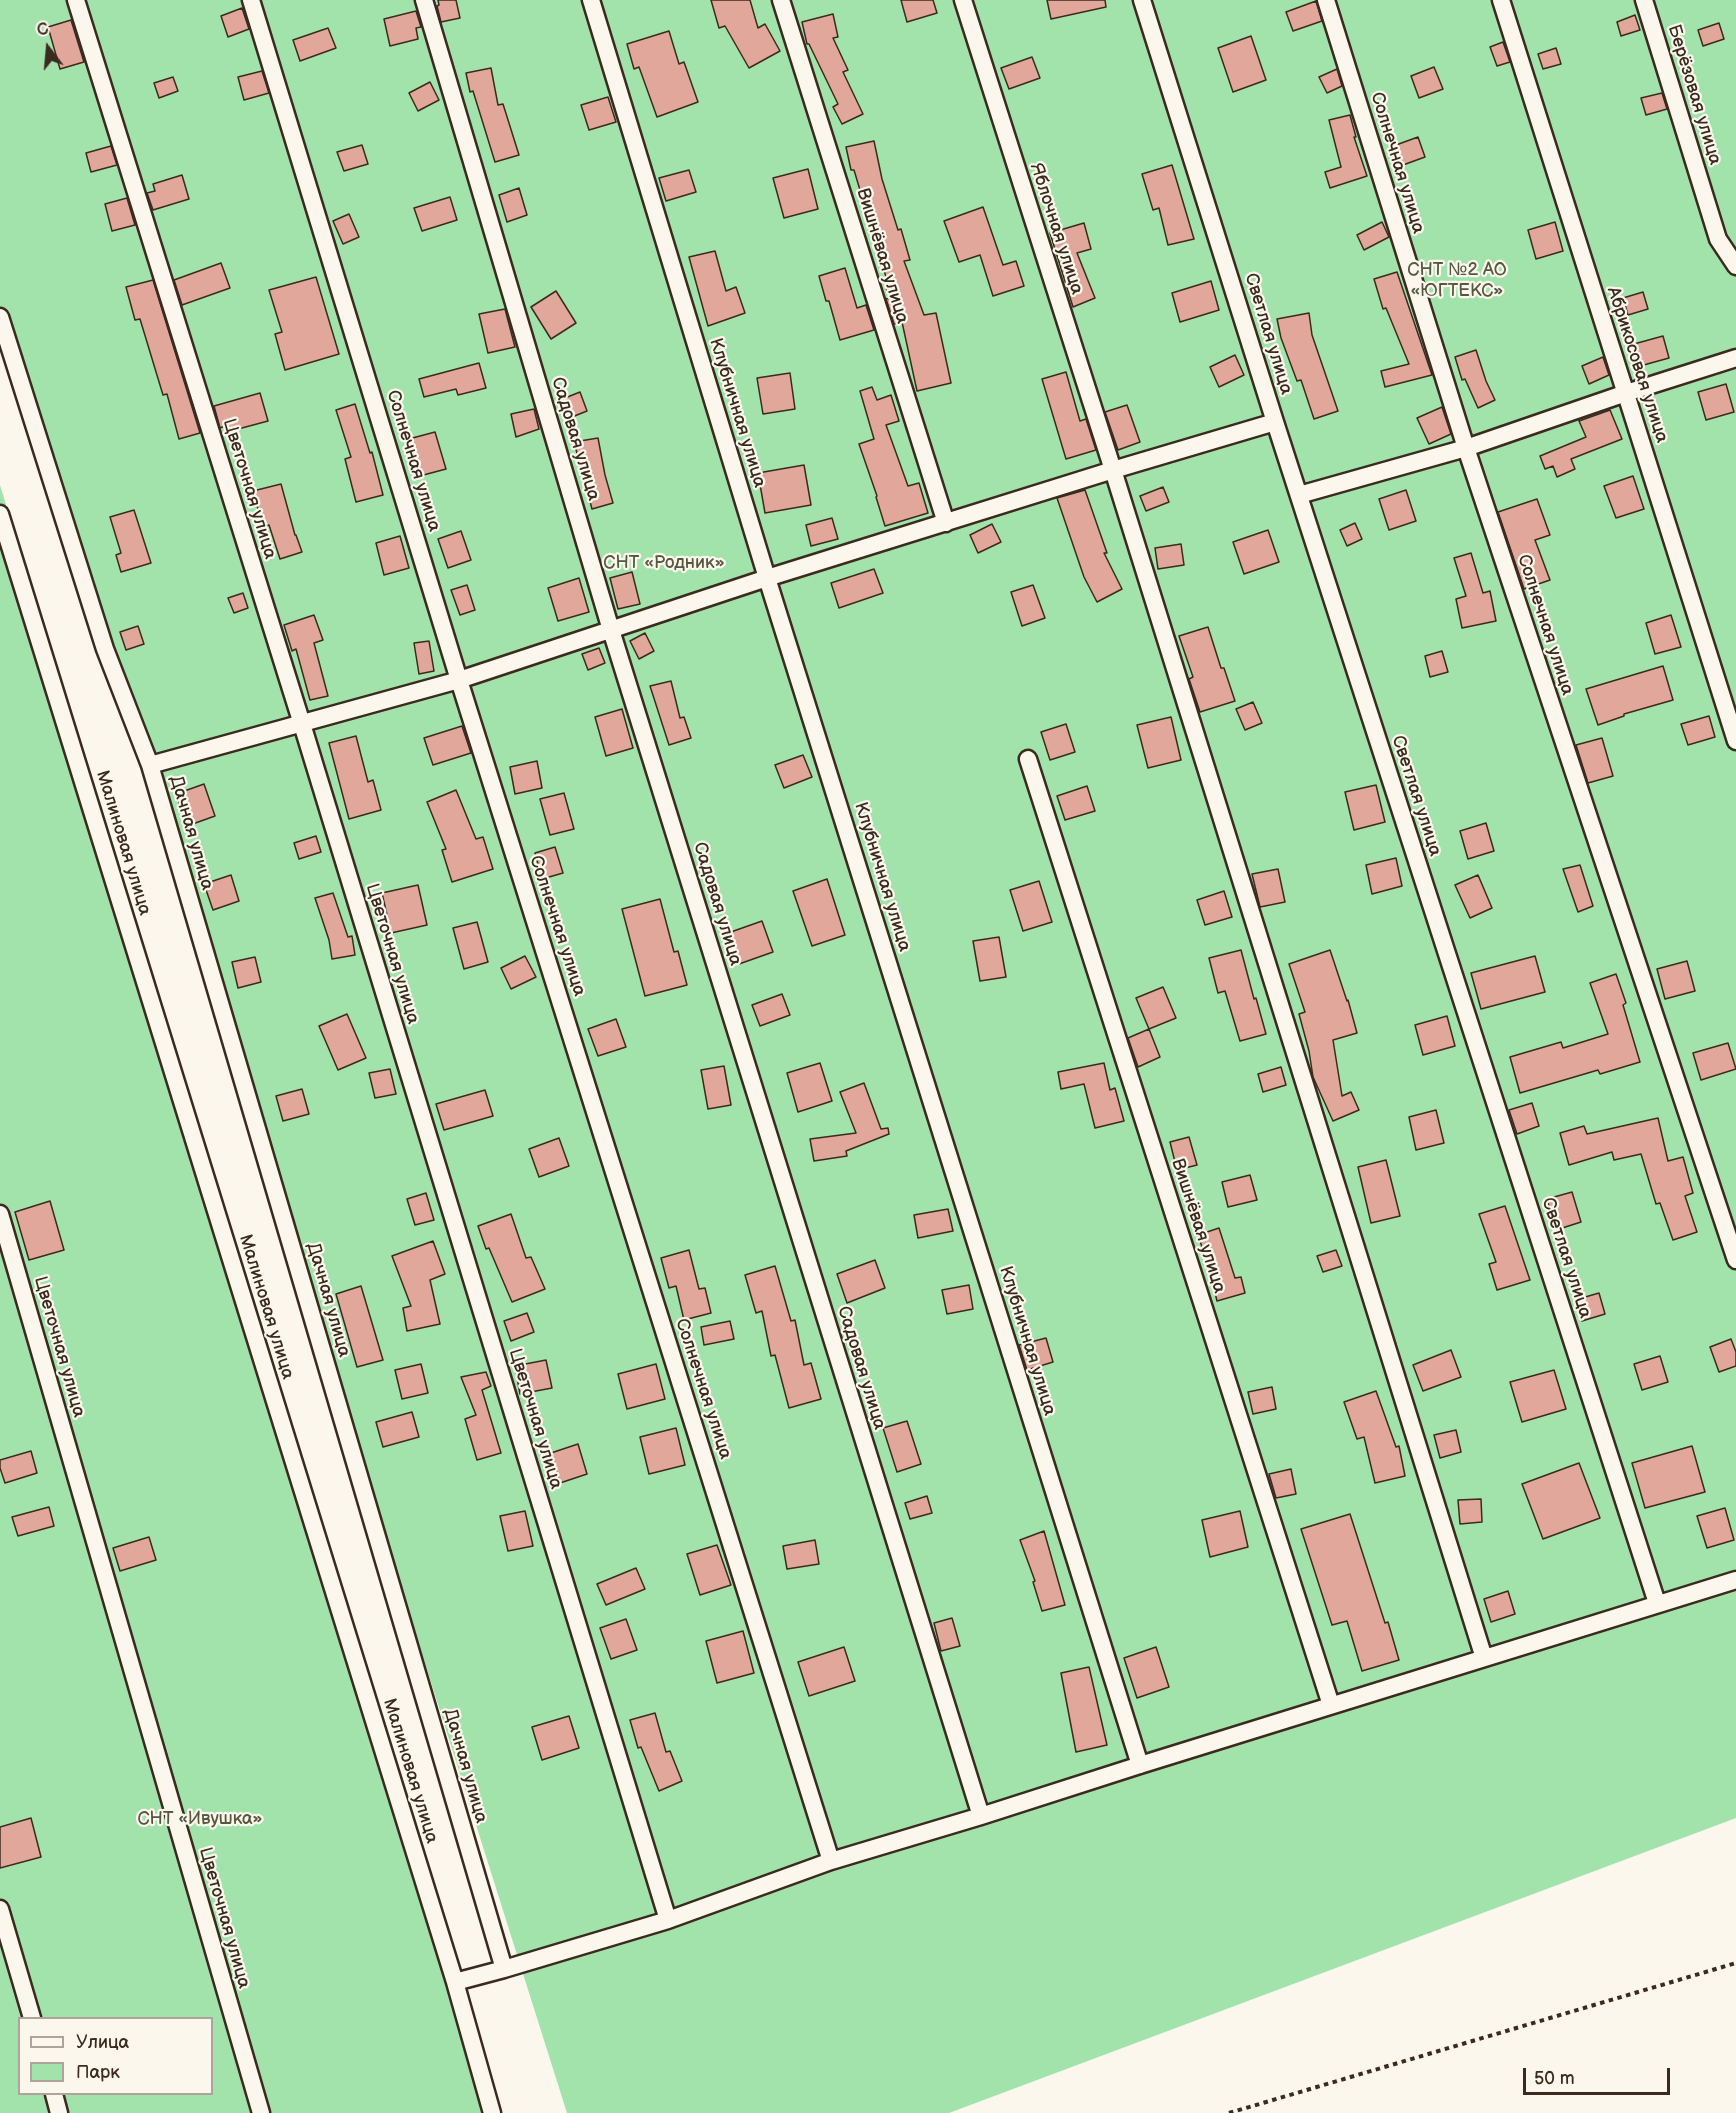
<!DOCTYPE html>
<html>
<head>
<meta charset="utf-8">
<style>
  body { margin:0 }
  #map { position:relative; width:1736px; height:2113px; overflow:hidden; background:#fbf7ec; font-family:"Balsamiq Sans",sans-serif }
  canvas { display:block }
  .legend { position:absolute; left:18px; top:2017px; width:195px; height:78px; box-sizing:border-box; background:#fbf7ec; border:2px solid #aea59a; margin:0; padding:8px 10px; list-style:none; font-size:18px; color:#3b2a1e }
  .legend li { display:flex; align-items:center; gap:12px; height:30px }
  .legend b { width:30px; border:2px solid #aea59a }
  .north { position:absolute; left:18px; top:18px; width:60px; height:60px; -webkit-text-stroke:4px #fbf7ec; paint-order:stroke; rotate:344deg; font-size:16px; font-weight:700; line-height:24px; text-align:center; color:#3b2a1e }
  .north::after { content:''; display:block; margin:auto; width:21px; height:27px; background:#3b2a1e; clip-path:polygon(50% 0,100% 100%,50% 72%,0 100%) }
  .scale { position:absolute; left:1523px; top:2068px; width:147px; height:27px; box-sizing:border-box; border:3px solid #3b2a1e; border-top:0; padding-left:8px; font-size:18px; line-height:21px; white-space:nowrap; color:#3b2a1e; -webkit-text-stroke:4px #fbf7ec; paint-order:stroke }
</style>
</head>
<body>
<div id="map">
<canvas width="1736" height="2113"></canvas>
<ul class="legend">
<li><b style="height:8px;background:#fbf7ec"></b>Улица</li>
<li><b style="height:16px;background:#a2e2ab"></b>Парк</li>
</ul>
<div class="north">С</div>
<div class="scale">50 m</div>
</div>
<script>
const c = document.querySelector('canvas').getContext('2d');
c.lineJoin = 'round';
function paint(path, color) {
  c.fillStyle = color;
  c.fill(path, 'evenodd');
}
function toPath(rows) {
  const path = new Path2D();
  for (const r of rows) {
    path.moveTo(r[0], r[1]);
    for (let i = 2; i < r.length; i += 2) path.lineTo(r[i], r[i + 1]);
  }
  return path;
}
function trace(path, color, width, dash) {
  c.strokeStyle = color;
  c.lineWidth = width;
  c.lineCap = dash ? 'butt' : 'round';
  c.setLineDash(dash || []);
  c.stroke(path);
}
function label(font, color, halo, rows, align = 'center') {
  c.font = font + ' "Balsamiq Sans",sans-serif';
  c.lineWidth = 4.5;
  c.setLineDash([]);
  c.textBaseline = 'middle';
  c.strokeStyle = halo;
  c.fillStyle = color;
  for (const [text, x, y, turn = 0] of rows) {
    c.save();
    c.translate(x, y);
    c.rotate((+turn || 0) * Math.PI / 180);
    c.textAlign = isNaN(turn) ? turn : align;
    if (halo) c.strokeText(text, 0, 0);
    c.fillText(text, 0, 0);
    c.restore();
  }
}
const green = toPath([
  [0,0,1736,0,1736,1818,949,2113,567,2113,0,317],
  [0,485,499,2113,0,2113],
  [20,2018,212,2018,212,2094,20,2094]
]);
const building = toPath([
  [438,0,456,0,460,18,441,22,437,6,439,5,438,0],
  [711,0,750,0,758,28,765,24,780,51,749,68,725,26,719,28,711,0],
  [901,0,933,0,937,13,907,22,901,0],
  [1047,0,1105,0,1106,7,1051,19,1047,0],
  [1316,1,1322,21,1293,31,1286,12,1316,1],
  [242,8,249,29,228,37,221,16,242,8],
  [416,11,421,27,416,28,418,39,390,46,384,19,416,11],
  [833,14,838,37,833,38,848,70,843,72,863,114,842,124,833,107,838,104,809,44,807,44,802,22,833,14],
  [1635,15,1640,30,1621,36,1617,22,1635,15],
  [71,20,84,62,60,69,48,27,71,20],
  [1719,23,1724,39,1703,46,1698,30,1719,23],
  [328,28,336,48,300,61,293,40,328,28],
  [669,31,679,64,684,62,698,102,657,117,639,67,634,69,627,44,669,31],
  [1251,36,1266,80,1233,92,1218,48,1251,36],
  [1503,42,1510,62,1497,66,1490,47,1503,42],
  [1556,48,1561,64,1543,69,1538,54,1556,48],
  [1032,57,1040,78,1009,89,1001,68,1032,57],
  [1434,67,1443,89,1419,98,1411,76,1434,67],
  [491,68,498,105,503,104,519,155,495,162,473,91,470,92,466,73,491,68],
  [1337,69,1342,86,1327,93,1319,77,1337,69],
  [262,71,269,93,244,100,238,77,262,71],
  [173,77,178,91,159,98,154,83,173,77],
  [430,82,439,100,418,111,409,93,430,82],
  [1662,93,1667,109,1646,115,1641,98,1662,93],
  [608,97,616,122,589,130,581,105,608,97],
  [1350,115,1356,137,1354,137,1367,176,1330,188,1325,172,1341,167,1329,120,1350,115],
  [1418,137,1425,157,1403,165,1396,145,1418,137],
  [874,141,882,179,898,230,901,229,910,260,904,261,924,315,936,313,951,383,917,391,902,322,894,324,886,299,890,298,886,288,889,287,854,170,851,170,846,147,874,141],
  [362,145,368,164,344,171,337,152,362,145],
  [111,146,117,165,91,172,86,153,111,146],
  [1172,165,1194,239,1168,245,1159,208,1153,210,1142,174,1172,165],
  [808,169,818,209,784,218,773,178,808,169],
  [689,170,696,192,666,201,659,178,689,170],
  [182,175,189,199,153,210,147,193,155,191,153,184,182,175],
  [519,188,527,215,507,222,499,195,519,188],
  [450,197,457,220,422,231,414,208,450,197],
  [127,198,135,225,112,231,105,204,127,198],
  [983,207,1003,265,1016,261,1024,286,993,296,980,255,959,262,944,221,983,207],
  [349,214,359,237,343,244,333,221,349,214],
  [1382,222,1389,237,1364,250,1357,235,1382,222],
  [1555,222,1563,251,1536,259,1528,230,1555,222],
  [1084,223,1091,249,1077,253,1095,298,1073,307,1050,233,1084,223],
  [715,251,726,291,736,287,745,313,708,326,689,257,715,251],
  [221,263,230,288,182,305,174,280,221,263],
  [845,268,857,308,866,305,874,330,840,340,829,301,826,301,819,276,845,268],
  [1397,272,1432,375,1385,387,1381,371,1409,364,1386,308,1383,309,1374,279,1397,272],
  [316,277,339,354,285,370,275,334,282,332,269,290,316,277],
  [153,280,200,433,179,439,167,394,163,395,140,319,135,320,126,287,153,280],
  [1211,281,1219,310,1180,322,1172,293,1211,281],
  [556,291,576,323,551,339,531,307,556,291],
  [1643,292,1648,309,1628,315,1623,298,1643,292],
  [505,309,515,347,488,353,479,314,505,309],
  [1309,313,1312,335,1338,411,1314,419,1301,380,1297,381,1281,338,1277,319,1309,313],
  [1663,336,1669,358,1640,366,1634,344,1663,336],
  [1476,350,1486,381,1495,400,1478,408,1465,379,1462,380,1455,357,1476,350],
  [1235,355,1244,375,1219,387,1210,367,1235,355],
  [1603,357,1609,375,1589,384,1582,366,1603,357],
  [479,363,486,388,458,395,456,389,424,397,419,379,479,363],
  [1066,372,1080,421,1086,419,1096,450,1066,459,1042,379,1066,372],
  [790,373,795,409,763,414,757,378,790,373],
  [1726,384,1734,412,1706,420,1698,392,1726,384],
  [872,387,877,400,891,395,899,421,886,425,908,486,919,483,928,513,885,526,876,497,877,496,859,444,874,439,860,391,872,387],
  [580,392,587,411,567,419,560,400,580,392],
  [260,393,268,421,227,432,225,426,220,428,214,406,260,393],
  [355,404,370,453,372,452,383,495,356,502,345,459,351,457,336,410,355,404],
  [1127,405,1140,442,1118,450,1105,412,1127,405],
  [1442,407,1451,434,1429,444,1417,418,1442,407],
  [534,409,539,429,516,437,511,414,534,409],
  [1610,410,1622,439,1571,459,1575,469,1557,477,1553,466,1545,469,1540,456,1586,437,1579,421,1610,410],
  [435,432,446,469,416,477,405,440,435,432],
  [598,438,605,475,613,503,592,509,574,442,598,438],
  [804,465,811,505,765,513,758,473,804,465],
  [1633,476,1644,509,1616,518,1604,486,1633,476],
  [281,484,295,535,296,535,302,552,280,559,269,525,263,527,253,491,281,484],
  [1163,487,1169,502,1146,511,1140,496,1163,487],
  [1085,490,1107,553,1104,553,1122,589,1097,602,1084,577,1057,498,1085,490],
  [1406,490,1416,521,1389,530,1379,499,1406,490],
  [1537,499,1550,535,1535,540,1550,580,1524,589,1498,512,1537,499],
  [134,510,151,563,121,572,116,555,121,553,110,517,134,510],
  [832,518,838,539,811,546,806,525,832,518],
  [1355,523,1362,539,1347,546,1340,530,1355,523],
  [992,524,1001,542,978,553,970,535,992,524],
  [1268,530,1279,562,1244,574,1233,542,1268,530],
  [461,531,471,560,448,568,438,539,461,531],
  [400,536,409,568,384,575,376,543,400,536],
  [1181,544,1184,565,1158,569,1155,548,1181,544],
  [1471,553,1483,593,1490,591,1496,621,1462,628,1456,599,1466,596,1454,558,1471,553],
  [874,569,883,593,839,608,831,583,874,569],
  [632,572,640,604,618,609,610,578,632,572],
  [579,578,589,612,558,621,548,588,579,578],
  [467,585,475,610,460,615,451,590,467,585],
  [1033,585,1045,618,1022,626,1011,592,1033,585],
  [243,593,248,608,234,613,228,598,243,593],
  [314,615,323,640,314,643,328,696,310,700,296,649,292,651,284,625,314,615],
  [1671,615,1681,647,1655,654,1646,623,1671,615],
  [138,626,144,644,126,650,120,632,138,626],
  [1208,627,1221,668,1224,668,1235,701,1200,712,1189,679,1193,677,1179,636,1208,627],
  [645,633,654,651,639,659,630,641,645,633],
  [429,641,434,671,419,674,414,643,429,641],
  [599,648,605,663,588,670,582,654,599,648],
  [1442,651,1448,672,1430,677,1425,656,1442,651],
  [1663,666,1673,700,1624,714,1624,716,1598,725,1586,689,1663,666],
  [671,681,680,718,684,717,691,738,669,745,650,686,671,681],
  [1253,702,1262,723,1245,730,1236,709,1253,702],
  [622,709,633,748,606,756,595,717,622,709],
  [1709,716,1715,737,1688,745,1681,724,1709,716],
  [1171,717,1181,760,1148,768,1137,725,1171,717],
  [1066,724,1075,752,1050,760,1041,732,1066,724],
  [462,726,471,753,433,765,424,738,462,726],
  [356,736,368,782,373,780,381,810,349,819,329,743,356,736],
  [1602,738,1613,776,1588,783,1576,745,1602,738],
  [803,755,812,777,784,788,775,765,803,755],
  [537,761,542,788,515,794,510,767,537,761],
  [204,784,215,816,187,826,176,794,204,784],
  [1376,785,1385,822,1354,830,1345,792,1376,785],
  [1087,786,1095,811,1065,820,1057,796,1087,786],
  [456,790,476,839,483,837,493,869,452,882,442,850,446,849,427,802,456,790],
  [564,793,574,829,550,835,540,799,564,793],
  [1486,823,1494,851,1468,859,1460,831,1486,823],
  [316,836,321,852,299,859,294,843,316,836],
  [555,847,563,873,542,879,535,853,555,847],
  [1396,858,1402,886,1372,894,1366,865,1396,858],
  [1580,865,1593,906,1578,912,1563,869,1580,865],
  [1278,869,1285,902,1260,907,1252,874,1278,869],
  [231,875,239,901,213,910,204,884,231,875],
  [1478,875,1492,908,1470,918,1455,885,1478,875],
  [827,879,845,935,812,946,793,891,827,879],
  [1039,881,1052,922,1023,931,1010,890,1039,881],
  [418,885,427,925,391,933,382,893,418,885],
  [1224,891,1232,917,1205,925,1197,900,1224,891],
  [333,893,348,937,352,936,355,955,332,959,329,940,315,898,333,893],
  [660,899,674,952,678,951,687,985,645,996,622,909,660,899],
  [762,921,773,952,739,964,728,933,762,921],
  [477,922,488,962,464,969,453,928,477,922],
  [999,937,1006,977,980,981,973,941,999,937],
  [1241,950,1254,999,1256,998,1266,1034,1240,1041,1225,991,1218,993,1209,958,1241,950],
  [1330,950,1347,1001,1348,1000,1357,1033,1333,1040,1342,1096,1351,1092,1359,1110,1333,1121,1313,1077,1309,1051,1299,1014,1305,1012,1289,964,1330,950],
  [525,956,536,977,511,989,501,968,525,956],
  [1535,956,1545,992,1481,1009,1471,973,1535,956],
  [255,957,261,982,238,988,232,962,255,957],
  [1687,961,1695,991,1665,999,1657,969,1687,961],
  [1616,974,1626,1003,1623,1005,1640,1062,1600,1074,1598,1070,1520,1093,1510,1057,1561,1042,1563,1048,1608,1034,1590,983,1616,974],
  [1163,987,1176,1018,1149,1029,1136,998,1163,987],
  [782,994,790,1015,760,1026,752,1005,782,994],
  [347,1014,366,1058,338,1070,319,1026,347,1014],
  [1447,1016,1455,1046,1423,1055,1415,1025,1447,1016],
  [616,1019,626,1047,598,1056,588,1029,616,1019],
  [1149,1029,1160,1057,1138,1067,1128,1038,1149,1029],
  [1728,1043,1736,1069,1701,1080,1693,1053,1728,1043],
  [820,1063,832,1101,798,1112,787,1073,820,1063],
  [1104,1063,1110,1090,1115,1088,1124,1121,1095,1128,1084,1084,1061,1089,1058,1072,1104,1063],
  [724,1066,731,1105,708,1109,701,1070,724,1066],
  [1281,1067,1286,1085,1263,1092,1258,1074,1281,1067],
  [390,1069,396,1094,375,1098,369,1073,390,1069],
  [864,1083,881,1129,888,1128,889,1134,846,1151,847,1156,814,1161,810,1139,856,1133,840,1092,864,1083],
  [302,1089,309,1114,283,1121,276,1096,302,1089],
  [485,1090,493,1116,444,1130,436,1104,485,1090],
  [1532,1103,1539,1126,1517,1134,1509,1110,1532,1103],
  [1436,1110,1444,1143,1416,1150,1409,1117,1436,1110],
  [1658,1118,1668,1161,1683,1157,1693,1193,1685,1196,1697,1232,1673,1240,1660,1203,1656,1204,1641,1154,1614,1160,1612,1152,1569,1165,1560,1133,1584,1126,1587,1134,1658,1118],
  [1189,1137,1197,1165,1177,1170,1170,1142,1189,1137],
  [559,1138,569,1166,539,1177,529,1149,559,1138],
  [1386,1160,1400,1216,1371,1223,1358,1167,1386,1160],
  [1250,1175,1257,1200,1228,1207,1222,1182,1250,1175],
  [1572,1192,1581,1222,1556,1230,1547,1199,1572,1192],
  [426,1193,434,1220,415,1225,407,1199,426,1193],
  [50,1201,64,1250,29,1260,15,1212,50,1201],
  [1505,1206,1530,1280,1497,1290,1489,1264,1496,1262,1479,1214,1505,1206],
  [948,1209,953,1231,918,1238,914,1215,948,1209],
  [511,1214,526,1258,531,1257,545,1289,512,1302,489,1248,486,1249,478,1226,511,1214],
  [1219,1228,1235,1278,1241,1277,1245,1293,1217,1301,1213,1284,1214,1284,1198,1235,1219,1228],
  [433,1241,445,1274,430,1280,440,1324,407,1331,403,1308,411,1306,392,1256,433,1241],
  [689,1250,699,1289,705,1288,711,1313,684,1320,676,1286,669,1288,661,1258,689,1250],
  [1336,1250,1342,1266,1323,1272,1317,1256,1336,1250],
  [875,1260,885,1288,847,1303,837,1274,875,1260],
  [775,1266,791,1321,795,1320,804,1365,811,1363,821,1399,789,1408,775,1355,771,1356,762,1311,756,1313,745,1275,775,1266],
  [969,1285,973,1309,947,1314,942,1290,969,1285],
  [361,1286,383,1360,357,1367,336,1294,361,1286],
  [1599,1293,1605,1314,1582,1321,1575,1300,1599,1293],
  [527,1313,534,1332,511,1341,504,1321,527,1313],
  [730,1321,734,1339,704,1345,701,1327,730,1321],
  [1046,1338,1053,1362,1027,1370,1019,1345,1046,1338],
  [1731,1339,1736,1352,1736,1366,1719,1372,1710,1347,1731,1339],
  [1451,1350,1461,1377,1423,1391,1413,1365,1451,1350],
  [1660,1356,1668,1382,1642,1390,1634,1364,1660,1356],
  [546,1360,552,1388,520,1394,515,1366,546,1360],
  [421,1364,428,1393,402,1399,395,1370,421,1364],
  [656,1364,665,1399,627,1409,618,1374,656,1364],
  [1554,1370,1566,1409,1522,1422,1510,1382,1554,1370],
  [486,1372,491,1386,482,1390,501,1453,477,1460,465,1419,476,1415,461,1377,486,1372],
  [1272,1387,1276,1409,1253,1414,1248,1392,1272,1387],
  [1376,1391,1396,1447,1399,1446,1405,1476,1375,1483,1364,1437,1357,1439,1344,1402,1376,1391],
  [412,1412,419,1437,383,1447,376,1422,412,1412],
  [907,1421,921,1464,897,1472,883,1428,907,1421],
  [676,1428,685,1465,649,1474,640,1437,676,1428],
  [1456,1430,1461,1452,1440,1458,1434,1435,1456,1430],
  [578,1444,587,1474,560,1483,551,1453,578,1444],
  [1692,1446,1705,1492,1645,1508,1632,1463,1692,1446],
  [31,1451,37,1473,5,1483,0,1468,0,1460,31,1451],
  [1579,1463,1600,1518,1543,1539,1522,1484,1579,1463],
  [1291,1469,1296,1494,1276,1498,1269,1474,1291,1469],
  [927,1496,932,1513,910,1519,905,1503,927,1496],
  [1481,1499,1482,1522,1460,1524,1458,1500,1481,1499],
  [49,1507,54,1526,18,1536,12,1517,49,1507],
  [1725,1508,1734,1540,1707,1548,1697,1516,1725,1508],
  [525,1511,533,1546,508,1551,500,1516,525,1511],
  [1240,1511,1248,1547,1210,1557,1202,1520,1240,1511],
  [1350,1514,1385,1623,1388,1622,1399,1660,1362,1671,1347,1621,1332,1625,1301,1529,1350,1514],
  [1044,1531,1065,1605,1042,1611,1033,1582,1035,1581,1020,1540,1044,1531],
  [149,1537,156,1560,120,1571,113,1548,149,1537],
  [815,1540,819,1564,787,1569,783,1546,815,1540],
  [717,1545,731,1585,700,1595,687,1554,717,1545],
  [636,1568,645,1589,606,1605,597,1584,636,1568],
  [1508,1591,1515,1614,1491,1622,1484,1599,1508,1591],
  [952,1618,960,1646,941,1651,934,1623,952,1618],
  [626,1619,637,1650,611,1659,600,1628,626,1619],
  [743,1631,754,1673,717,1683,706,1641,743,1631],
  [844,1647,855,1681,809,1696,798,1662,844,1647],
  [1156,1647,1169,1687,1137,1698,1124,1658,1156,1647],
  [1089,1667,1107,1745,1076,1752,1061,1673,1089,1667],
  [655,1713,666,1752,670,1751,682,1781,659,1791,641,1747,638,1748,630,1720,655,1713],
  [569,1716,579,1748,542,1760,532,1727,569,1716],
  [31,1818,41,1857,0,1868,0,1827,31,1818]
]);
const path = toPath([
  [1229,2113,1736,1963]
]);
const street = toPath([
  [76,0,302,724,668,1920],
  [251,0,459,680,831,1861],
  [424,0,611,630,981,1816],
  [591,0,767,578,1140,1765],
  [781,0,946,523],
  [963,0,1113,470,1484,1658],
  [1142,0,1275,422,1657,1603],
  [1326,0,1466,448,1736,1260],
  [1501,0,1736,741],
  [1644,0,1718,239,1736,266],
  [0,317,105,649,150,765,504,1969,668,1920,831,1861,981,1816,1140,1765,1736,1580],
  [1299,495,1466,448,1626,393,1736,358],
  [0,514,455,1982,492,2113],
  [1028,759,1331,1705],
  [150,765,459,680,767,578,1113,470,1275,422],
  [0,1214,261,2113],
  [0,1909,32,2018],
  [455,1982,504,1969],
  [54,2094,59,2113]
]);
const streetNames = [
  ["Берёзовая улица",1694,95,73],
  ["Солнечная улица",1397,163,73],
  ["Яблочная улица",1056,229,72],
  ["Вишнёвая улица",882,256,73],
  ["Светлая улица",1268,334,73],
  ["Абрикосовая улица",1637,365,72],
  ["Клубничная улица",737,413,73],
  ["Садовая улица",575,439,73],
  ["Солнечная улица",413,461,73],
  ["Цветочная улица",249,489,73],
  ["Солнечная улица",1545,625,72],
  ["Светлая улица",1416,796,72],
  ["Дачная улица",191,833,74],
  ["Малиновая улица",123,843,73],
  ["Клубничная улица",882,877,73],
  ["Садовая улица",717,904,73],
  ["Солнечная улица",557,926,72],
  ["Цветочная улица",392,954,73],
  ["Вишнёвая улица",1198,1226,72],
  ["Светлая улица",1566,1258,72],
  ["Дачная улица",328,1300,74],
  ["Малиновая улица",266,1307,73],
  ["Клубничная улица",1027,1341,73],
  ["Цветочная улица",59,1347,74],
  ["Садовая улица",861,1368,73],
  ["Солнечная улица",703,1389,72],
  ["Цветочная улица",535,1419,73],
  ["Дачная улица",465,1766,74],
  ["Малиновая улица",410,1771,73],
  ["Цветочная улица",224,1918,74]
];
const parkNames = [
  ["СНТ №2 АО",1457,270],
  ["«ЮГТЕКС»",1457,291],
  ["СНТ «Родник»",664,563],
  ["СНТ «Ивушка»",200,1819]
];
paint(green, '#a2e2ab');
paint(building, '#e0a79a');
trace(building, '#3b2a1e', 1.5);
trace(street, '#3b2a1e', 21);
trace(path, '#3b2a1e', 4, [4.5, 4.5]);
trace(street, '#fbf7ec', 16);
label('18px', '#3b2a1e', '#fbf7ec', streetNames);
label('18px', '#555841', '#fbf7ec', parkNames);
</script>
</body>
</html>
